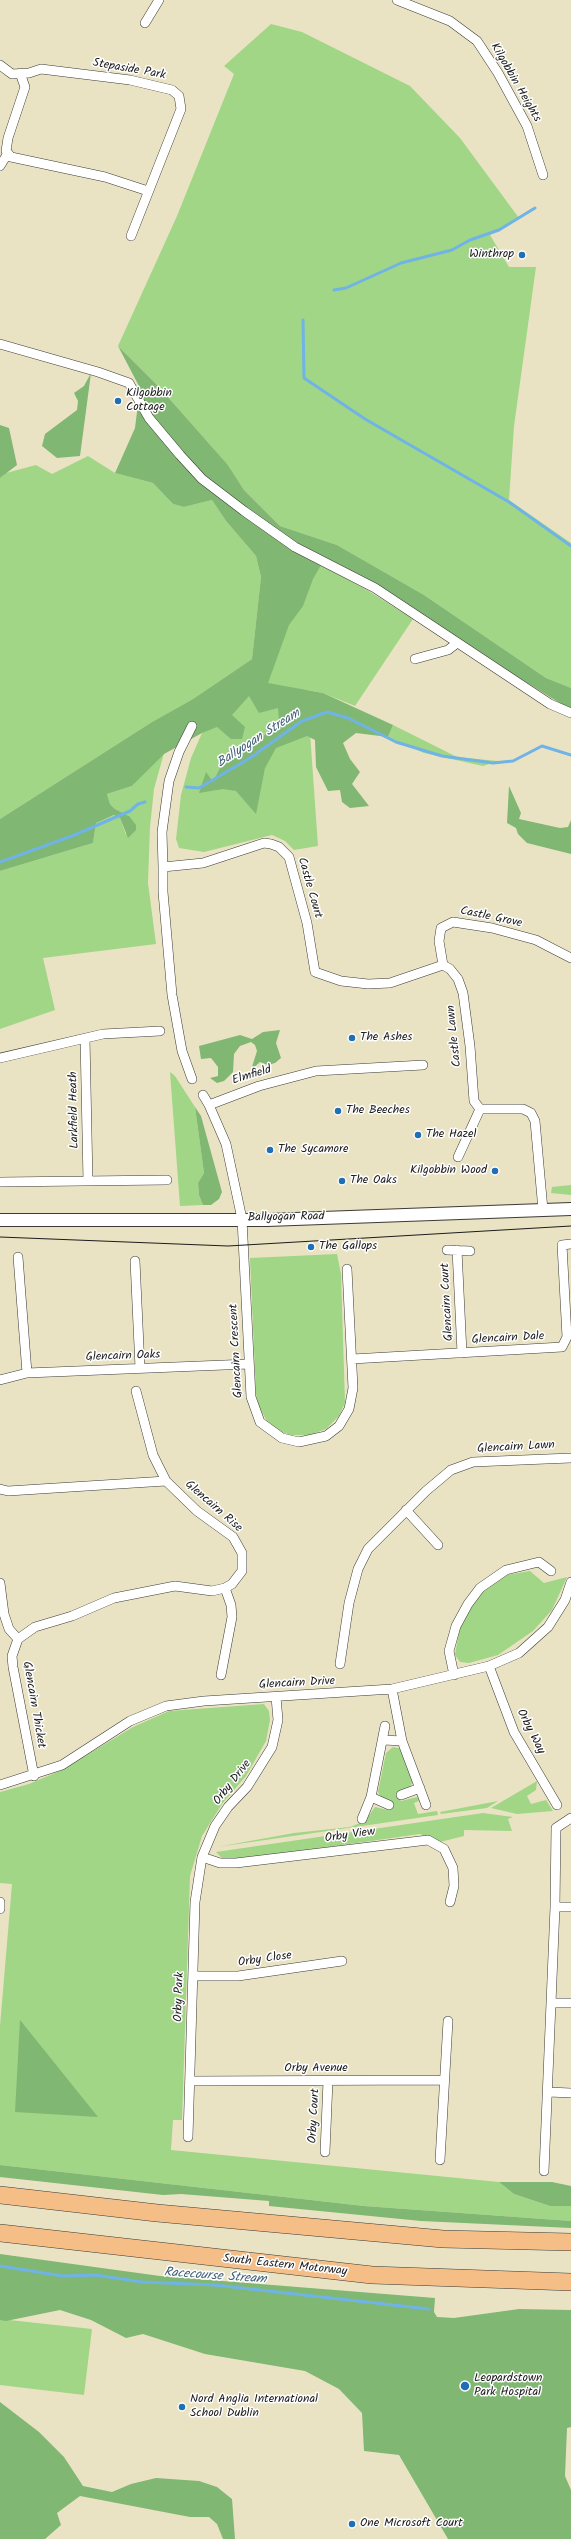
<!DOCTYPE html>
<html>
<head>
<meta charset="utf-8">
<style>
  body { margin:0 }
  canvas { display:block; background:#e9e3c3 }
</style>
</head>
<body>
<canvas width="571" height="2539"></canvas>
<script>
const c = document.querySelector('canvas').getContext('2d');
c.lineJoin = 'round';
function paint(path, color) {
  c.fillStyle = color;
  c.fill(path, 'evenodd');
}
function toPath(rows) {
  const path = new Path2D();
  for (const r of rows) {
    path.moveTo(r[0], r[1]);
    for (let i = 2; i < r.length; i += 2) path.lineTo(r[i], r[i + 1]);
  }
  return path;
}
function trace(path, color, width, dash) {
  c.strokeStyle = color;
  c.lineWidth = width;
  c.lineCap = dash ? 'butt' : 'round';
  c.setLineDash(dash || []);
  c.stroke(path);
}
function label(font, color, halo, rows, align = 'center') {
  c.font = font + ' Kalam,sans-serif';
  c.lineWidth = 3;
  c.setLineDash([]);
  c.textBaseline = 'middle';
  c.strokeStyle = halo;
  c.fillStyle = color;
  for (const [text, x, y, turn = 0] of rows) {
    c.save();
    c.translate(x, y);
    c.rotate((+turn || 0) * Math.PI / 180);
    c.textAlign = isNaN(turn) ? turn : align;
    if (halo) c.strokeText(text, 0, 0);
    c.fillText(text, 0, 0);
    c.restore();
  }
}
const green = toPath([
  [271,24,302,32,410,86,460,138,519,218,490,235,509,267,536,267,514,426,509,500,571,543,571,688,546,678,424,595,337,545,280,526,244,490,228,465,159,387,118,346,177,216,234,74,224,66],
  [88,456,115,473,153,483,173,504,184,507,212,500,226,521,256,556,261,577,252,659,193,699,152,722,0,819,0,478,6,473,36,465,52,474],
  [310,559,367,590,413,619,355,706,323,693,307,690,318,846,294,850,285,841,272,835,204,852,179,848,176,839,181,795,191,758,202,733,248,694],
  [393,725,457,757,498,761,483,766,424,753,388,737],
  [164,753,154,789,150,827,148,883,156,944,43,958,55,1010,0,1029,0,871,93,843,96,823,115,815,120,818,126,835,129,816,115,809,110,804,107,794,132,786],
  [170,1072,175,1076,195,1107,204,1173,198,1183,199,1195,203,1205,180,1206],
  [571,1185,571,1195,551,1193,552,1187],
  [337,1254,341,1274,345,1403,339,1416,326,1429,310,1435,291,1435,282,1432,267,1421,259,1407,256,1394,250,1258],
  [530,1571,544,1583,567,1577,552,1610,533,1631,498,1655,469,1663,460,1662,455,1655,460,1626,476,1597,507,1575],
  [264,1704,269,1711,270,1720,266,1741,246,1776,222,1804,202,1836,190,1876,182,2120,173,2120,171,2150,499,2182,514,2194,550,2206,571,2206,571,2221,364,2206,0,2165,0,2026,12,1884,0,1883,0,1792,29,1784,62,1770,133,1727,169,1711],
  [393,1747,403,1749,413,1781,410,1787,398,1793,401,1801,417,1797,421,1800,414,1803,418,1814,437,1811,438,1815,217,1847,294,1833,350,1827,365,1821,375,1807,388,1810,391,1802,381,1798,378,1792,386,1753],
  [537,1781,536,1790,527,1796,531,1804,546,1800,553,1811,517,1814,491,1808],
  [498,1801,487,1808,441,1814,440,1812],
  [483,1813,513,1817,508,1819,512,1831,464,1830,464,1836,440,1842,420,1834,244,1859,223,1859,216,1852],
  [0,2319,92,2329,84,2395,0,2385]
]);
const forest = toPath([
  [118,346,159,387,228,465,244,490,280,526,337,545,424,595,546,678,571,688,571,710,325,558,313,579,303,606,289,625,268,683,323,693,393,725,388,737,356,733,343,743,350,759,360,772,352,784,369,806,350,808,342,802,340,790,328,791,316,767,315,740,307,736,276,748,265,768,256,814,236,791,223,789,199,793,206,772,213,782,222,764,244,743,257,743,279,720,278,708,259,713,249,696,232,715,245,727,242,739,231,739,217,727,202,733,164,754,132,786,107,794,110,804,115,809,129,816,136,825,136,830,128,838,120,818,114,815,96,823,93,843,0,871,0,819,152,722,193,699,252,659,261,577,256,556,226,521,212,500,184,507,173,504,153,483,115,473,135,428,140,388],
  [91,373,80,456,57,458,42,446,45,434,77,410,78,401,74,393,84,386],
  [0,425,9,428,17,465,0,478],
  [509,786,521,813,519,819,560,828,568,827,571,820,571,854,527,843,518,834,516,828,507,823],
  [280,1030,276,1043,281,1058,275,1063,268,1065,260,1062,251,1070,257,1051,255,1045,251,1042,240,1046,234,1054,233,1072,224,1081,217,1083,210,1078,218,1076,218,1067,211,1058,201,1059,199,1046,240,1035,252,1039,263,1032],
  [195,1107,201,1116,222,1192,219,1199,211,1205,203,1205,199,1195,198,1183,204,1173],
  [20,2020,98,2117,15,2112],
  [0,2165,364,2206,571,2221,571,2228,421,2221,269,2206,269,2201,181,2194,163,2195,0,2177],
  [499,2182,552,2182,571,2186,571,2206,550,2206,514,2194],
  [0,2254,160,2276,435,2298,434,2312,437,2317,454,2318,519,2309,571,2310,571,2427,567,2428,565,2476,571,2490,571,2539,448,2539,399,2455,364,2451,362,2413,339,2389,305,2371,205,2354,143,2334,126,2338,91,2320,60,2310,6,2321,0,2320],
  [0,2402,39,2432,64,2457,83,2486,112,2492,131,2484,156,2478,199,2481,217,2487,232,2499,235,2539,223,2539,217,2524,209,2517,190,2517,80,2496,57,2513,61,2525,45,2539,0,2539]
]);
const stream = toPath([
  [334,290,346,288,401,263,452,250,470,240,499,230,535,208],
  [303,320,304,378,365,419,509,502,571,546],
  [186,787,199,788,250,758,302,721,327,712,348,718,396,742,442,756,493,763,513,761,542,746,571,755],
  [0,862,72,836,130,811,138,804,145,802],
  [0,2266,63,2276,96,2275,142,2282,215,2285,429,2309]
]);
const minor = toPath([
  [397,0,450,21,477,41,498,73,527,126,543,175],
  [145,23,159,0],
  [0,65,12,74,29,73,41,69,130,80,172,90,179,96,181,109,131,236],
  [20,73,25,87,8,138,6,151,11,157,105,177,148,191],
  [0,166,8,153],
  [0,344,98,372,129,383,149,418,180,455,202,479,244,511,295,547,375,588,550,704,571,713],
  [415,659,448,650,457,643],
  [163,867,162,832,169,781,179,752,192,726],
  [443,965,450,969,458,979,463,993,470,1046,474,1101,480,1109,523,1109,531,1113,535,1121,543,1210],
  [443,965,439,941,441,928,453,922,492,928,536,940,571,958],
  [85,1038,88,1181],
  [0,1058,103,1034,160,1031],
  [192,1079,182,1051,172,995,163,892,163,867,203,863,264,843,271,844,279,847,289,857,307,923,315,972,341,981,368,984,390,983,443,965],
  [203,1095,209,1105],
  [458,1157,480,1109],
  [0,1182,167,1180],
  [447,1250,470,1251],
  [457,1250,462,1353],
  [18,1257,27,1373],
  [135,1261,140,1368],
  [347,1269,353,1388,349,1409,339,1426,326,1436,299,1442,282,1438,260,1422,251,1397,242,1219,226,1144,209,1105,259,1086,316,1071,423,1065],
  [352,1359,562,1347,567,1337,562,1245,571,1244],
  [0,1380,27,1373,249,1364],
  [136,1391,153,1455,166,1481],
  [0,1489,8,1491,166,1481,197,1511,233,1537,242,1553,242,1571,232,1584,225,1588,212,1591,175,1586,114,1598,72,1616,35,1627,18,1639],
  [406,1510,438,1545],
  [0,1583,4,1614,9,1629,18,1639],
  [18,1639,12,1656,13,1667,34,1776],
  [340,1664,349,1603,358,1569,368,1549,426,1491,451,1470,473,1462,571,1458],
  [489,1666,514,1732,557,1805],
  [221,1675,232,1617,231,1605,225,1588],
  [454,1675,449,1651,456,1626,468,1604,480,1588,506,1570,539,1562,551,1571],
  [392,1689,402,1741,426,1805],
  [384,1740,402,1741],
  [0,1785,62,1765,130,1721,166,1706,204,1701,392,1689,489,1666,519,1653,548,1627,565,1600,571,1582],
  [401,1795,420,1788],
  [371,1797,389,1805],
  [362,1819,371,1797,385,1726],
  [202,1857,220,1863,236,1863,428,1840,444,1849,453,1868,454,1886,450,1902],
  [0,1902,0,1909],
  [555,1907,556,1828,571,1818],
  [193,1976,238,1976,342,1961],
  [551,2003,571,2003],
  [190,2081,444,2080],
  [549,2092,571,2093],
  [188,2137,195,1902,202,1857,215,1826,228,1807,247,1787,272,1747,278,1720,276,1697],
  [325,2152,328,2081],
  [440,2160,448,2021],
  [544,2171,555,1907,571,1907]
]);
const tertiary = toPath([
  [0,1220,267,1220,571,1209]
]);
const motorway = toPath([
  [0,2195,157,2213,443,2239,571,2242],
  [0,2233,372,2275,571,2282]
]);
const tram = toPath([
  [0,1237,228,1246,571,1226]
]);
const markers = [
  [522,255,4,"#1f6fb2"],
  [118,401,4,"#1f6fb2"],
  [352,1038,4,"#1f6fb2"],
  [338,1111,4,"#1f6fb2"],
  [418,1135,4,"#1f6fb2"],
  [270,1150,4,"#1f6fb2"],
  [495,1171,4,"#1f6fb2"],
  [342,1181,4,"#1f6fb2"],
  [311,1247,4,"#1f6fb2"],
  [465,2386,5,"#1f6fb2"],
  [182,2407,4,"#1f6fb2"],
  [352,2524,4,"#1f6fb2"]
];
const streetNames = [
  ["Stepaside Park",129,70,10],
  ["Kilgobbin Heights",515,83,60],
  ["Castle Court",309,888,74],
  ["Castle Grove",491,918,12],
  ["Castle Lawn",455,1036,-96],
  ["Elmfield",252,1076,-17],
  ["Larkfield Heath",75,1110,-91],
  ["Ballyogan Road",286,1218,-1],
  ["Glencairn Court",448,1302,-93],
  ["Glencairn Dale",508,1339,-3],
  ["Glencairn Crescent",237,1351,-93],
  ["Glencairn Oaks",123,1357,-2],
  ["Glencairn Lawn",516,1448,-3],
  ["Glencairn Rise",213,1507,41],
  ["Glencairn Drive",297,1684,-3],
  ["Glencairn Thicket",33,1705,80],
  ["Orby Way",530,1732,63],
  ["Orby Drive",233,1783,-52],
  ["Orby View",350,1836,-8],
  ["Orby Close",265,1960,-8],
  ["Orby Park",180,1997,-88],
  ["Orby Avenue",316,2069],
  ["Orby Court",315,2116,-87],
  ["South Eastern Motorway",285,2266,6]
];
const poiNames = [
  ["Winthrop",514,255,"right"],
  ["Kilgobbin",126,394],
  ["Cottage",126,408],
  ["The Ashes",360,1038],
  ["The Beeches",346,1111],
  ["The Hazel",426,1135],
  ["The Sycamore",278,1150],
  ["Kilgobbin Wood",487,1171,"right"],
  ["The Oaks",350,1181],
  ["The Gallops",319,1247],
  ["Leopardstown",474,2379],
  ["Park Hospital",474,2393],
  ["Nord Anglia International",190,2400],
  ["School Dublin",190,2414],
  ["One Microsoft Court",360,2524]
];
const waterNames = [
  ["Ballyogan Stream",259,739,-33],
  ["Racecourse Stream",215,2277,4]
];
paint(green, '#a1d686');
paint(forest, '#80b773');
trace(stream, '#70b3e6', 3);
trace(minor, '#3b3a35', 10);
trace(tertiary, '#3b3a35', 14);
trace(motorway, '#3b3a35', 18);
trace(minor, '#fff', 9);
trace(tertiary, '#fff', 12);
trace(motorway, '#f6be87', 17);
trace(tram, '#1c1c1c', 1);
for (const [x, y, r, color] of markers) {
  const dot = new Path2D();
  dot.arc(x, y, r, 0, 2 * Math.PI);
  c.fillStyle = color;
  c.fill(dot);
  trace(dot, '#fff', 1.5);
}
label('12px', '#1c1c1c', '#fff', streetNames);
label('12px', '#1c1c1c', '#fff', poiNames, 'left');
label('italic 13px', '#426077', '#fff', waterNames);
</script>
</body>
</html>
